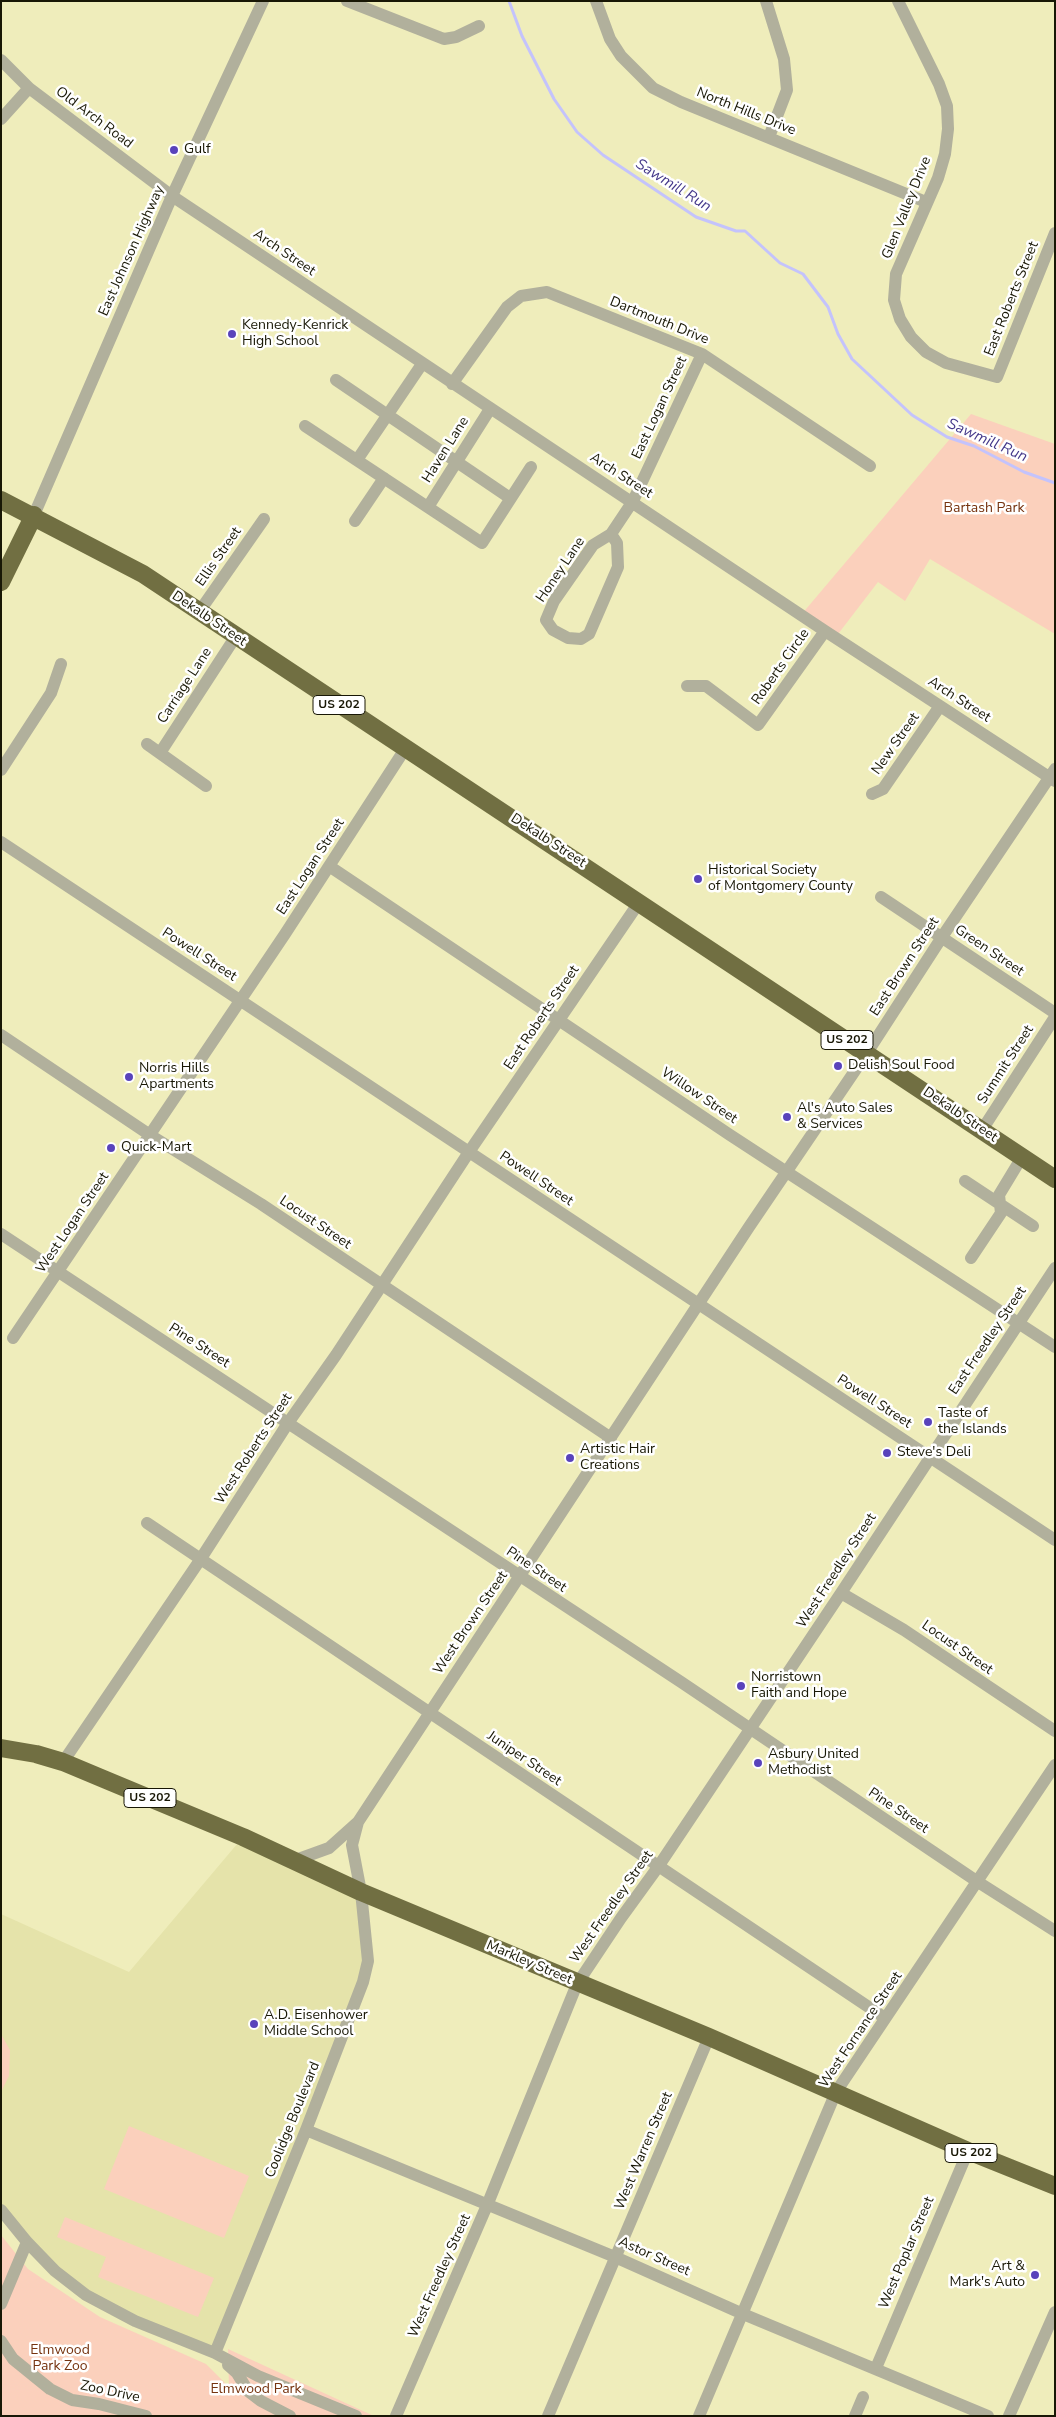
<!DOCTYPE html>
<html>
<head>
<meta charset="utf-8">
<style>
  body { margin:0 }
  #map { position:relative; width:1056px; height:2417px; overflow:hidden; background:#efedbb; font-family:"Nunito Sans",sans-serif }
  canvas { display:block }
  .frame { position:absolute; inset:0; border:2px solid #181705; pointer-events:none }
</style>
</head>
<body>
<div id="map">
<canvas width="1056" height="2417"></canvas>
<div class="frame"></div>
</div>
<script>
const c = document.querySelector('canvas').getContext('2d');
c.lineJoin = 'round';
function paint(path, color) {
  c.fillStyle = color;
  c.fill(path, 'evenodd');
}
function toPath(rows) {
  const path = new Path2D();
  for (const r of rows) {
    path.moveTo(r[0], r[1]);
    for (let i = 2; i < r.length; i += 2) path.lineTo(r[i], r[i + 1]);
  }
  return path;
}
function trace(path, color, width, dash) {
  c.strokeStyle = color;
  c.lineWidth = width;
  c.lineCap = dash ? 'butt' : 'round';
  c.setLineDash(dash || []);
  c.stroke(path);
}
function label(font, color, halo, rows, align = 'center') {
  c.font = font + ' "Nunito Sans",sans-serif';
  c.lineWidth = 5;
  c.setLineDash([]);
  c.textBaseline = 'middle';
  c.strokeStyle = halo;
  c.fillStyle = color;
  for (const [text, x, y, turn = 0] of rows) {
    c.save();
    c.translate(x, y);
    c.rotate((+turn || 0) * Math.PI / 180);
    c.textAlign = isNaN(turn) ? turn : align;
    if (halo) c.strokeText(text, 0, 0);
    c.fillText(text, 0, 0);
    c.restore();
  }
}
const built = toPath([
  [243,1837,361,1892,368,1961,215,2353,86,2295,1,2210,1,1914,129,1972]
]);
const green = toPath([
  [971,414,1055,444,1055,634,930,559,905,601,878,582,835,638,801,615],
  [1,2034,10,2050,9,2076,1,2092],
  [129,2126,249,2176,224,2238,104,2189],
  [65,2217,214,2278,198,2317,98,2277,106,2257,57,2237],
  [1,2235,28,2269,100,2317,206,2364,229,2387,228,2349,374,2416,1,2416]
]);
const stream = toPath([
  [509,1,522,36,554,99,577,132,603,155,696,217,736,231,745,231,780,263,803,274,828,307,838,334,852,359,912,415,947,437,974,446,1024,472,1055,483]
]);
const minor = toPath([
  [347,1,444,39,456,37,479,26],
  [596,1,610,39,621,56,653,88,681,102,926,202],
  [766,1,784,59,787,90,769,137],
  [898,1,939,84,947,106,948,129,945,154,938,178,896,274,894,300,900,319,911,337,926,352,946,363,997,377,1055,233],
  [1,60,29,88,172,196,825,631,1055,781],
  [1,119,29,88],
  [336,380,510,498],
  [452,384,507,307,521,296,547,292,702,354,870,466],
  [305,426,482,543,531,467],
  [357,460,422,364],
  [428,507,490,409],
  [34,515,172,196,263,1],
  [355,521,384,478],
  [611,534,617,543,618,567,589,634,581,639,568,638,553,630,546,620,554,601,593,545,611,534,633,501,702,354],
  [199,612,264,519],
  [687,686,706,686,758,725,825,631],
  [147,744,206,786],
  [160,753,236,636],
  [1,770,51,693,61,664],
  [872,794,883,789,940,706],
  [1,842,1055,1540],
  [329,866,730,1135,1055,1347],
  [881,897,1055,1013],
  [1,1035,150,1135,261,1204,611,1438],
  [982,1130,1055,1017],
  [965,1181,1033,1226],
  [1,1234,681,1682,978,1882,1055,1931],
  [971,1258,1001,1213,999,1195,1022,1157],
  [13,1338,285,934,405,749],
  [147,1523,885,2018],
  [841,1593,904,1630,1055,1731],
  [63,1762,200,1560,288,1423,336,1355,469,1152,640,901],
  [293,1861,329,1848,358,1822],
  [306,2130,615,2257,743,2314,988,2416],
  [1,2210,27,2242,55,2271,86,2295,135,2321,215,2353,258,2376,356,2416],
  [1,2304,27,2242],
  [1,2341,13,2359,50,2389,72,2400,99,2404,146,2416],
  [215,2353,306,2130,363,1982,368,1961,361,1892,352,1845,358,1822,749,1227,867,1053,942,937,1055,769],
  [228,2365,237,2373,248,2391,261,2401,290,2416],
  [876,2368,968,2151],
  [396,2416,488,2203,577,1984,621,1918,658,1867,841,1593,1055,1268],
  [548,2416,709,2037],
  [699,2416,836,2092,1055,1765],
  [855,2416,863,2397],
  [1009,2416,1055,2312]
]);
const highway = toPath([
  [1,500,143,574,1055,1179],
  [1,582,34,515],
  [1,1748,36,1754,63,1762,106,1780,243,1837,361,1892,709,2037,968,2151,1055,2186]
]);
const markers = [
  [174,150,5,"#5943bb"],
  [232,334,5,"#5943bb"],
  [698,879,5,"#5943bb"],
  [838,1066,5,"#5943bb"],
  [129,1077,5,"#5943bb"],
  [787,1117,5,"#5943bb"],
  [111,1148,5,"#5943bb"],
  [928,1422,5,"#5943bb"],
  [887,1453,5,"#5943bb"],
  [570,1458,5,"#5943bb"],
  [741,1686,5,"#5943bb"],
  [758,1763,5,"#5943bb"],
  [254,2024,5,"#5943bb"],
  [1035,2275,5,"#5943bb"]
];
const shields = [
  [339,705,52],
  [847,1040,52],
  [150,1798,52],
  [971,2153,52]
];
const shieldNames = [
  ["US 202",339,705],
  ["US 202",847,1040],
  ["US 202",150,1798],
  ["US 202",971,2153]
];
const streetNames = [
  ["North Hills Drive",746,112,22],
  ["Old Arch Road",94,118,37],
  ["Glen Valley Drive",907,208,-68],
  ["East Johnson Highway",132,251,-66],
  ["Arch Street",284,253,34],
  ["East Roberts Street",1012,299,-68],
  ["Dartmouth Drive",659,321,22],
  ["East Logan Street",660,408,-65],
  ["Haven Lane",446,450,-58],
  ["Arch Street",621,476,33],
  ["Ellis Street",219,557,-55],
  ["Honey Lane",561,570,-56],
  ["Dekalb Street",209,619,34],
  ["Roberts Circle",781,667,-55],
  ["Carriage Lane",185,686,-57],
  ["Arch Street",959,700,33],
  ["New Street",896,744,-55],
  ["Dekalb Street",548,841,33],
  ["East Logan Street",311,867,-57],
  ["Green Street",989,951,34],
  ["Powell Street",199,955,33],
  ["East Brown Street",905,967,-57],
  ["East Roberts Street",542,1018,-56],
  ["Summit Street",1006,1065,-57],
  ["Willow Street",699,1096,34],
  ["Dekalb Street",960,1115,34],
  ["Powell Street",536,1179,34],
  ["West Logan Street",73,1223,-56],
  ["Locust Street",315,1223,34],
  ["East Freedley Street",988,1341,-56],
  ["Pine Street",199,1346,33],
  ["Powell Street",874,1402,33],
  ["West Roberts Street",254,1449,-57],
  ["Pine Street",536,1570,34],
  ["West Freedley Street",837,1571,-57],
  ["West Brown Street",471,1623,-56],
  ["Locust Street",957,1648,35],
  ["Juniper Street",524,1759,34],
  ["Pine Street",898,1811,34],
  ["West Freedley Street",612,1907,-55],
  ["Markley Street",529,1963,23],
  ["West Fornance Street",861,2030,-56],
  ["Coolidge Boulevard",293,2120,-68],
  ["West Warren Street",644,2151,-67],
  ["West Poplar Street",907,2253,-67],
  ["Astor Street",654,2257,24],
  ["West Freedley Street",440,2276,-66],
  ["Zoo Drive",110,2392,12]
];
const poiNames = [
  ["Gulf",184,150],
  ["Kennedy-Kenrick",242,326],
  ["High School",242,342],
  ["Historical Society",708,871],
  ["of Montgomery County",708,887],
  ["Delish Soul Food",848,1066],
  ["Norris Hills",139,1069],
  ["Apartments",139,1085],
  ["Al's Auto Sales",797,1109],
  ["& Services",797,1125],
  ["Quick-Mart",121,1148],
  ["Taste of",938,1414],
  ["the Islands",938,1430],
  ["Artistic Hair",580,1450],
  ["Creations",580,1466],
  ["Steve's Deli",897,1453],
  ["Norristown",751,1678],
  ["Faith and Hope",751,1694],
  ["Asbury United",768,1755],
  ["Methodist",768,1771],
  ["A.D. Eisenhower",264,2016],
  ["Middle School",264,2032],
  ["Art &",1025,2267,"right"],
  ["Mark's Auto",1025,2283,"right"]
];
const parkNames = [
  ["Bartash Park",984,509],
  ["Elmwood",60,2351],
  ["Park Zoo",60,2367],
  ["Elmwood Park",256,2390]
];
const waterNames = [
  ["Sawmill Run",673,186,32],
  ["Sawmill Run",987,441,24]
];
paint(built, '#e5e3aa');
paint(green, '#fbd0bc');
trace(stream, '#c4c3fc', 3);
trace(minor, '#b1b09c', 12);
trace(highway, '#716f42', 18);
for (const [x, y, r, color] of markers) {
  const dot = new Path2D();
  dot.arc(x, y, r, 0, 2 * Math.PI);
  c.fillStyle = color;
  c.fill(dot);
  trace(dot, '#fff', 2);
}
for (const [x, y, w] of shields) {
  const box = new Path2D();
  box.roundRect(x - w / 2, y - 9.5, w, 19, 4);
  c.fillStyle = '#fff';
  c.fill(box);
  trace(box, '#181705', 1);
}
label('bold 12px', '#181705', null, shieldNames);
label('14px', '#181705', '#fff', streetNames);
label('14px', '#181705', '#fff', poiNames, 'left');
label('14px', '#763410', '#fff', parkNames);
label('italic 15px', '#45398a', '#fff', waterNames);
</script>
</body>
</html>
